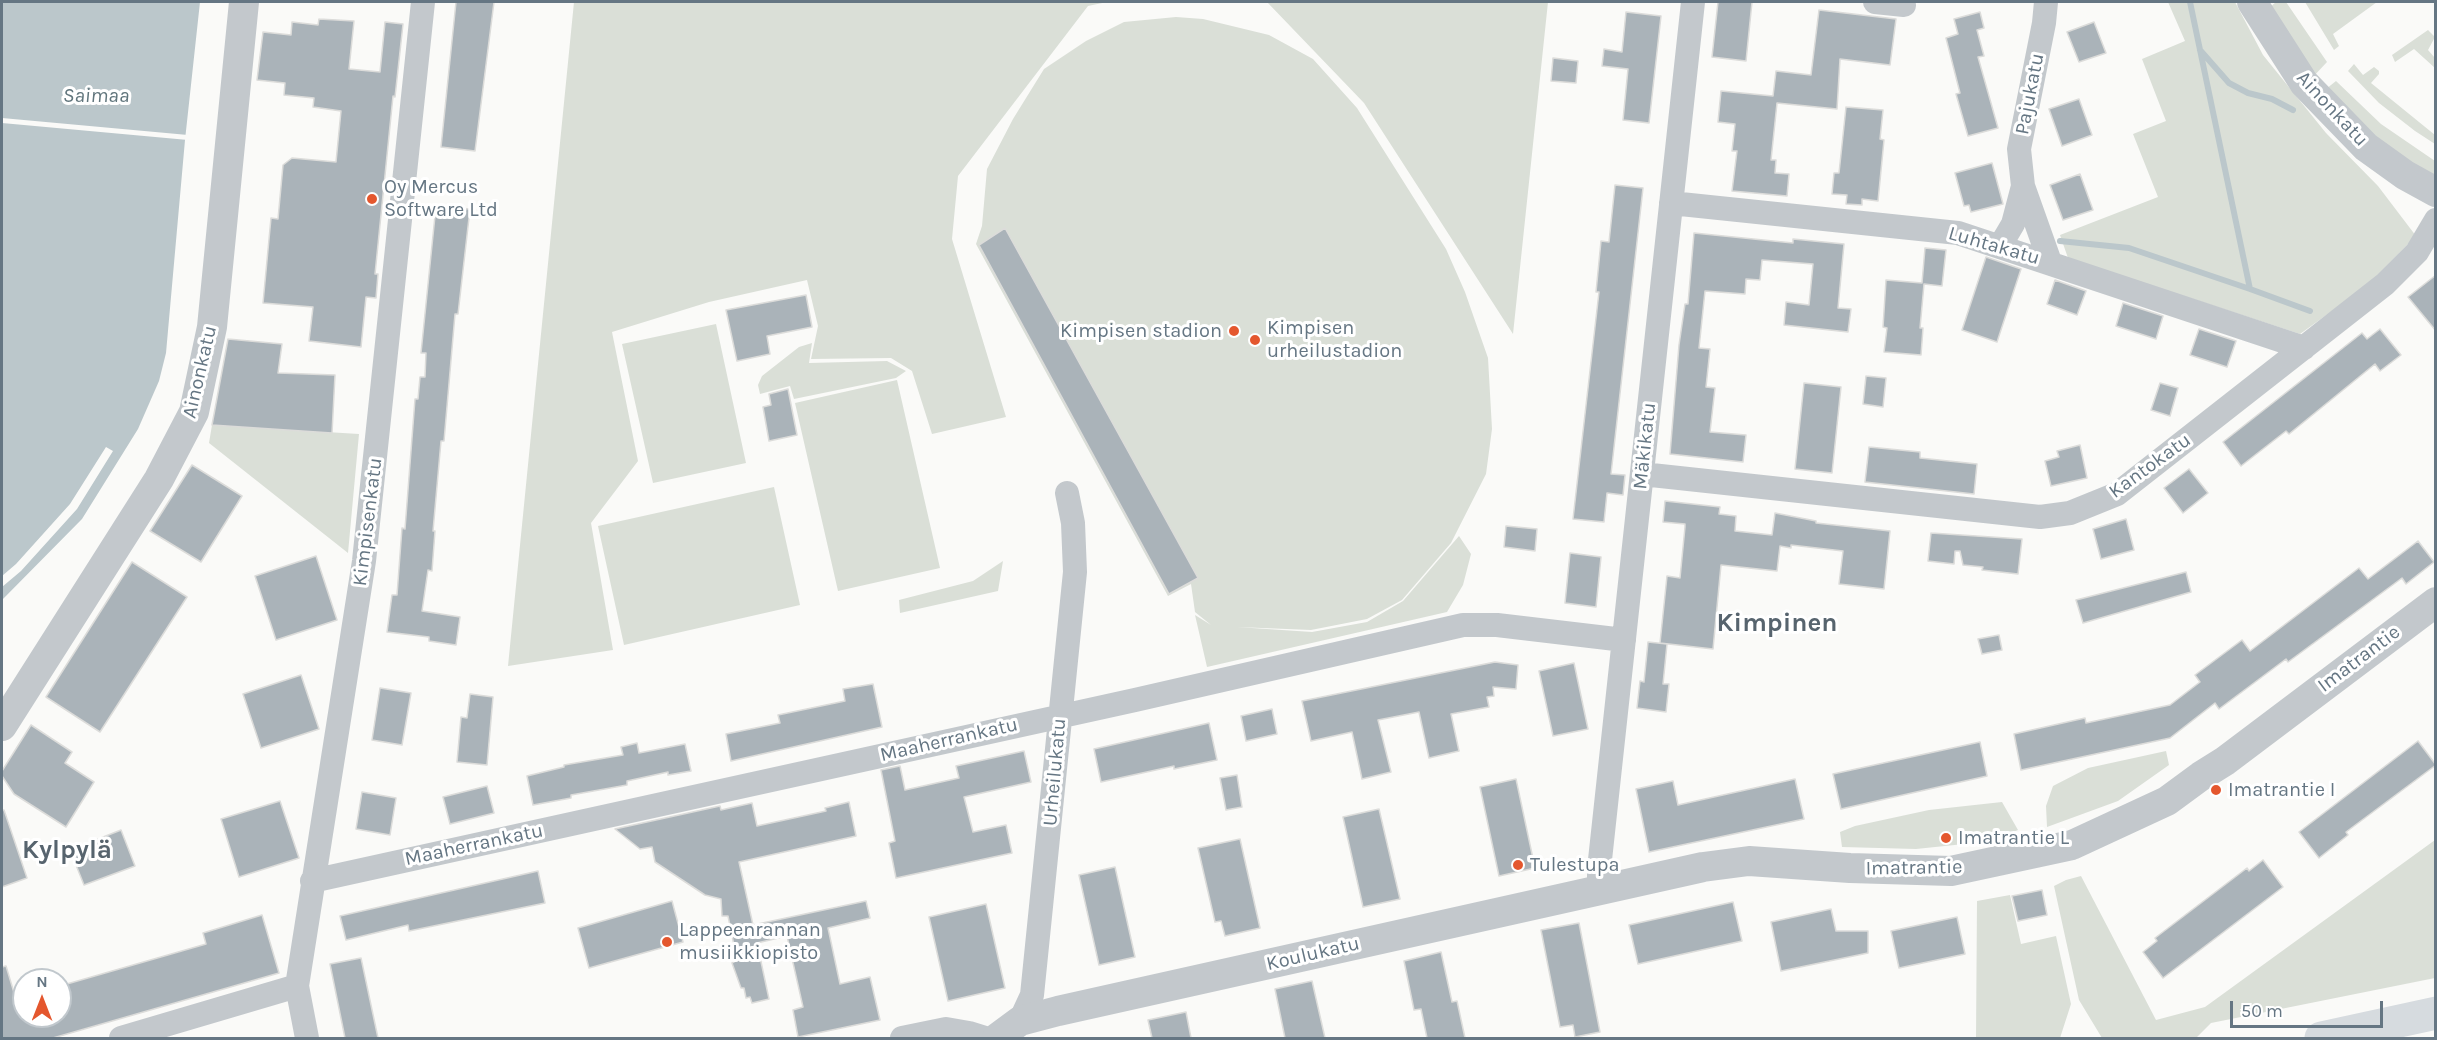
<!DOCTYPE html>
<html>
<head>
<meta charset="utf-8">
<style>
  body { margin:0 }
  #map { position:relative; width:2437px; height:1040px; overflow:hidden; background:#fafaf8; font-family:Karla,sans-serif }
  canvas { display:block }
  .frame { position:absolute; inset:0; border:3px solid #657683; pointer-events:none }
  .north { position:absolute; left:12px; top:968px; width:60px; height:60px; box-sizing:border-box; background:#fff; border:2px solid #c1c8cd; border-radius:50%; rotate:0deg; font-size:16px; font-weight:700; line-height:24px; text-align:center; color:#657683 }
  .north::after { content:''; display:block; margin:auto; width:21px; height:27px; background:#e4572e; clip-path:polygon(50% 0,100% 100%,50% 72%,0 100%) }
  .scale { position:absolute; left:2230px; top:1001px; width:153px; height:27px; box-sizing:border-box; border:3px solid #657683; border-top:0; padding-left:8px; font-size:18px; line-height:21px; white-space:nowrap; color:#657683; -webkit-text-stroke:4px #fff; paint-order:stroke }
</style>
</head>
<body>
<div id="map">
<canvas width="2437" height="1040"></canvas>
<div class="frame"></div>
<div class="north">N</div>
<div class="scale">50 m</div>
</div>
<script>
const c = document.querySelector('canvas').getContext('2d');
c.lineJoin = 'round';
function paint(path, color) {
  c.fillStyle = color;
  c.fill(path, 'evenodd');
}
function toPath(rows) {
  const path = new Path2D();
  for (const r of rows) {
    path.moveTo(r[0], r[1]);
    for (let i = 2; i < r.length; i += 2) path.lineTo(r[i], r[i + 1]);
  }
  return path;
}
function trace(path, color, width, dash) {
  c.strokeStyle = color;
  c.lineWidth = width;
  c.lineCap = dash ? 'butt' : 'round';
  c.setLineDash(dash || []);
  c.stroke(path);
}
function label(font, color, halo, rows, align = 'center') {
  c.font = font + ' Karla,sans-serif';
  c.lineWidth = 6;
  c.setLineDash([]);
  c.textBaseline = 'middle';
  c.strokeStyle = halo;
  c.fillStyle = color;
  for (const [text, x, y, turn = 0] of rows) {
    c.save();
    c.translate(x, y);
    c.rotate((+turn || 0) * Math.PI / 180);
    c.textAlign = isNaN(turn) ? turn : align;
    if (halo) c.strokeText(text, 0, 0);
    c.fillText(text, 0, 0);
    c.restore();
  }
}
const green = toPath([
  [574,2,1107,2,1088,6,958,176,952,239,1006,417,932,434,912,371,891,358,811,359,818,326,807,280,709,302,612,332,638,461,591,523,613,650,508,666],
  [1267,2,1548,2,1513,334,1364,103],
  [2168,2,2235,2,2263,55,2326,133,2378,186,2416,236,2368,285,2300,334,2068,258,2060,235,2158,197,2133,134,2166,121,2142,59,2185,41],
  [2276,2,2286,2,2327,62,2312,78,2269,8],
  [2305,2,2377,2,2333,34,2339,46,2334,50],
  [1176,17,1203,19,1269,35,1313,59,1357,108,1446,249,1465,292,1488,358,1492,429,1486,474,1451,543,1402,600,1367,619,1311,630,1237,627,1312,632,1367,622,1403,601,1459,536,1471,554,1463,585,1447,612,1207,667,1195,615,1211,625,1195,612,1191,584,1168,596,976,244,982,226,987,169,1013,119,1044,69,1086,41,1124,22],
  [2428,30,2435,37,2428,50,2435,58,2435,68,2414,49,2395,62,2392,55],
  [2354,64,2363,75,2374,67,2379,71,2379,74,2371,83,2435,135,2435,144,2415,131,2379,103,2348,71],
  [2336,81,2381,124,2435,161,2435,178,2369,134,2326,89],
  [716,324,746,463,653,483,622,344],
  [812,343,809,363,887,361,906,371,896,378,794,399,790,386,760,394,758,385,762,376,799,347],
  [897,380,940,568,838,591,795,403],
  [212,425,359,434,348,553,209,443],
  [774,487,800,605,624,645,598,526],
  [1003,561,998,591,900,613,899,600,973,581],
  [2166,751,2169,765,2118,801,2047,827,2046,806,2053,786,2088,768],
  [2002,802,2018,830,1993,841,1916,849,1842,847,1840,832,1855,826,1929,810],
  [2435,840,2435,978,2211,1023,2196,1038,2102,1038,2079,1000,2054,886,2066,880,2081,876,2156,1020,2205,1007],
  [2010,895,2021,944,2056,936,2071,1004,2060,1038,1976,1038,1977,901]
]);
const water = toPath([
  [2,2,200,2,185,140,166,353,159,381,138,429,82,519,2,600]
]);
const pier = toPath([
  [2,118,188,135,188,140,2,123],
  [106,447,113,451,77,509,21,571,2,587,2,576,16,564,70,504]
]);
const stream = toPath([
  [2200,50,2229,83,2248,93,2272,99,2293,110],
  [2060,241,2129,248,2250,289,2190,2],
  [2250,289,2310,311]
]);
const building = toPath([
  [456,2,494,2,475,151,441,147,456,2],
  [1718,2,1752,2,1746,61,1712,57,1718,2],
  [1819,10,1896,19,1890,65,1840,59,1837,109,1777,103,1771,160,1776,160,1775,173,1789,174,1787,196,1732,191,1737,151,1732,151,1735,124,1718,122,1721,91,1773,96,1776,71,1811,75,1819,10],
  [1626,12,1661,16,1649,123,1623,120,1628,69,1602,66,1604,49,1622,52,1626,12],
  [1980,12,1984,28,1977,30,1984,56,1978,57,1998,128,1968,136,1956,94,1960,93,1946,38,1958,34,1954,19,1980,12],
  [319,19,354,21,349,69,380,72,385,22,403,24,395,97,393,96,375,274,378,274,376,298,366,297,361,347,309,341,313,307,263,303,271,218,278,219,283,165,292,158,336,162,341,111,313,107,314,98,284,95,285,83,257,80,263,32,291,35,292,22,318,25,319,19],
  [2094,22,2106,53,2079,62,2067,32,2094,22],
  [1553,58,1578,61,1576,83,1551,81,1553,58],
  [2079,99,2092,135,2062,146,2049,109,2079,99],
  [1846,107,1883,110,1880,139,1884,140,1878,201,1862,199,1862,205,1846,204,1847,195,1832,194,1834,173,1839,173,1846,107],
  [1992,163,2003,204,1971,212,1969,205,1964,206,1955,173,1992,163],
  [2080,174,2093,210,2063,220,2050,185,2080,174],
  [1615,185,1643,188,1611,474,1625,475,1623,495,1607,493,1604,522,1573,519,1599,292,1596,292,1601,241,1609,242,1615,185],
  [436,206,470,209,458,314,455,314,444,441,441,441,433,531,435,531,432,571,428,570,422,611,460,617,456,645,429,641,429,637,387,632,392,595,397,595,402,528,405,529,415,399,418,399,420,377,425,377,426,353,421,353,436,206],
  [1005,228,1198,578,1169,594,979,245,1005,228],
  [1694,233,1793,243,1793,239,1844,244,1838,308,1851,309,1848,332,1784,325,1786,302,1809,305,1813,264,1762,260,1760,280,1746,279,1745,294,1705,291,1699,348,1710,349,1706,387,1715,388,1710,432,1746,435,1743,462,1670,454,1679,345,1685,304,1688,304,1694,233],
  [1925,248,1946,250,1942,286,1924,284,1920,328,1923,328,1921,355,1884,352,1887,328,1883,327,1886,280,1922,283,1925,248],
  [1986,257,2021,269,1997,342,1962,330,1986,257],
  [2436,275,2436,331,2408,297,2436,275],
  [2055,280,2086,291,2077,315,2047,304,2055,280],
  [806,295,812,327,767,336,770,354,737,361,726,310,806,295],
  [2123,303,2163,316,2156,339,2116,326,2123,303],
  [2199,329,2236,341,2227,367,2190,355,2199,329],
  [2380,329,2401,355,2380,371,2375,364,2289,434,2286,431,2241,466,2223,442,2362,333,2367,339,2380,329],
  [228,339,282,344,278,373,335,375,332,433,212,425,228,339],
  [1866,376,1886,378,1883,407,1863,404,1866,376],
  [1804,383,1841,387,1832,473,1795,469,1804,383],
  [2160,383,2178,388,2170,416,2151,410,2160,383],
  [788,389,797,435,769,441,763,407,771,405,769,394,788,389],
  [2080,445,2087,478,2051,486,2045,461,2059,457,2057,451,2080,445],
  [1869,447,1920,452,1920,458,1977,464,1974,494,1865,482,1869,447],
  [192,465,242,496,201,562,150,531,192,465],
  [2189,469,2208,493,2183,513,2164,488,2189,469],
  [1665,501,1720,507,1719,514,1736,516,1735,531,1772,535,1775,513,1816,521,1816,523,1890,531,1884,589,1839,584,1843,551,1791,545,1791,548,1780,546,1777,571,1721,565,1713,649,1660,643,1667,576,1680,578,1685,527,1685,524,1663,522,1665,501],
  [2126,519,2134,550,2101,559,2093,529,2126,519],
  [1506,526,1537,529,1535,551,1504,547,1506,526],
  [1931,533,2022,539,2018,574,1982,570,1983,567,1963,565,1960,551,1955,551,1954,564,1928,561,1931,533],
  [2418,541,2434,562,2406,584,2402,578,2288,662,2286,659,2219,709,2215,703,2170,738,2021,770,2014,734,2085,718,2086,723,2170,705,2200,682,2195,675,2242,640,2250,651,2359,568,2368,579,2418,541],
  [1570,553,1601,557,1596,607,1565,603,1570,553],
  [316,556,337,620,276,640,255,576,316,556],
  [132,562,187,597,100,732,46,697,132,562],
  [2186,572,2191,592,2083,623,2076,600,2186,572],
  [1999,635,2002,650,1982,654,1978,639,1999,635],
  [1648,642,1667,644,1663,684,1669,684,1666,712,1637,708,1640,681,1644,682,1648,642],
  [1495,662,1518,665,1516,689,1493,687,1494,696,1487,697,1489,707,1451,714,1459,751,1429,758,1419,712,1378,720,1391,772,1362,779,1352,732,1311,741,1302,701,1495,662],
  [1574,663,1588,729,1553,736,1539,671,1574,663],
  [301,675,319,729,261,748,243,694,301,675],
  [873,684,882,727,731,761,726,734,780,723,778,715,845,701,843,689,873,684],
  [380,688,411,693,402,745,372,740,380,688],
  [470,694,493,697,487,765,457,762,461,717,467,718,470,694],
  [1272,709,1277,734,1246,741,1241,716,1272,709],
  [1209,723,1217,760,1174,769,1174,766,1101,782,1094,749,1209,723],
  [31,725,72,752,65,763,94,782,66,827,14,794,2,776,2,771,31,725],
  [2418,741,2436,765,2346,832,2348,835,2319,858,2299,832,2418,741],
  [1980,742,1987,776,1841,809,1833,774,1980,742],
  [637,743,639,753,685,744,691,771,668,775,668,772,627,781,627,785,571,795,571,798,533,805,527,776,564,767,564,765,623,755,621,747,637,743],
  [1024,751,1031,782,964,797,973,832,1006,825,1012,853,896,878,889,843,895,841,881,770,900,766,905,790,959,778,956,766,1024,751],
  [1237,775,1242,807,1226,810,1220,778,1237,775],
  [1516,779,1535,868,1499,876,1480,787,1516,779],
  [1795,779,1804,819,1649,852,1636,789,1673,781,1678,805,1795,779],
  [487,786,494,813,450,824,443,797,487,786],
  [362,792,396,798,390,835,356,829,362,792],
  [280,801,299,858,239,877,221,819,280,801],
  [849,802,856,836,739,862,753,925,866,901,870,918,828,928,840,984,870,977,880,1020,798,1037,793,1010,803,1007,787,936,757,943,769,999,752,1003,750,997,746,998,744,988,741,988,732,963,737,960,728,916,722,916,721,899,705,895,655,862,652,847,640,849,615,829,720,806,721,810,752,803,757,826,826,811,825,808,849,802],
  [1379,809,1400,899,1363,907,1343,817,1379,809],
  [2,810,4,810,27,878,2,887,2,810],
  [121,830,135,866,84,885,70,850,121,830],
  [1240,839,1260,928,1225,936,1221,921,1215,922,1198,848,1240,839],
  [2263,860,2283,887,2163,978,2143,952,2157,941,2155,938,2247,868,2249,871,2263,860],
  [1115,867,1135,957,1099,965,1079,875,1115,867],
  [538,871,545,903,409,931,408,925,346,940,340,916,538,871],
  [2042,890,2047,915,2018,921,2012,896,2042,890],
  [672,901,683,942,589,968,578,928,672,901],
  [1733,902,1742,941,1638,964,1629,925,1733,902],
  [986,904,1005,988,948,1001,929,917,986,904],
  [1831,909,1836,931,1868,931,1868,953,1781,971,1771,922,1831,909],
  [262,915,279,973,53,1038,2,1038,2,967,6,966,21,1016,60,1016,60,986,206,944,203,933,262,915],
  [1957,917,1965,954,1899,968,1891,931,1957,917],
  [1579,923,1600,1032,1575,1037,1573,1025,1560,1027,1541,930,1579,923],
  [1441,952,1452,1002,1457,1001,1465,1038,1427,1038,1421,1009,1414,1010,1404,961,1441,952],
  [361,958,378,1038,345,1038,330,964,361,958],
  [1312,981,1325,1038,1285,1038,1275,989,1312,981],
  [1186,1012,1191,1038,1152,1038,1148,1020,1186,1012]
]);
const minor = toPath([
  [1875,2,1904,5],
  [2046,2,2044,23,2019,149,2023,186,2050,262],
  [1671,203,1958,233,2304,348],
  [2000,246,2013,224,2023,186],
  [1642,474,2040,517,2070,513,2117,494,2385,284,2417,252,2436,220],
  [312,881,1135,700,1463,625,1497,625,1624,640],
  [1599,890,1599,869,1693,2],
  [1020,1021,1032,995,1075,572,1073,523,1067,493],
  [121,1038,297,986],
  [307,1038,297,986,364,561,423,2],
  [902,1038,946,1029,969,1033,985,1038]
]);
const tertiary = toPath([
  [2252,2,2304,83,2366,147,2405,175,2436,192],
  [2,726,159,479,194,412,212,327,244,2],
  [997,1038,1020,1021,1058,1011,1703,867,1749,861,1850,868,1951,871,2072,845,2167,801,2201,776,2225,761,2436,602]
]);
const primary = toPath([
  [2321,1038,2436,1013]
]);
const markers = [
  [372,199,6,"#e4572e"],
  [1234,331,6,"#e4572e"],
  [1255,340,6,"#e4572e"],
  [2216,790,6,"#e4572e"],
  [1946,838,6,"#e4572e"],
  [1518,865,6,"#e4572e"],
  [667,942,6,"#e4572e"]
];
const streetNames = [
  ["Pajukatu",2030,94,-79],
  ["Ainonkatu",2332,109,47],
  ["Luhtakatu",1994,246,16],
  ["Ainonkatu",200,372,-77],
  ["Mäkikatu",1645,446,-84],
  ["Kantokatu",2150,466,-36],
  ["Kimpisenkatu",368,522,-83],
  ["Imatrantie",2359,659,-37],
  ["Maaherrankatu",949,740,-13],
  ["Urheilukatu",1055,772,-85],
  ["Maaherrankatu",474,845,-12],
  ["Imatrantie",1914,868,-1],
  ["Koulukatu",1313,954,-13]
];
const poiNames = [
  ["Oy Mercus",384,187],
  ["Software Ltd",384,210],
  ["Kimpisen",1267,328],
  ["urheilustadion",1267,351],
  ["Kimpisen stadion",1222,331,"right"],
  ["Imatrantie I",2228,790],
  ["Imatrantie L",1958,838],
  ["Tulestupa",1530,865],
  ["Lappeenrannan",679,930],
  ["musiikkiopisto",679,953]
];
const waterNames = [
  ["Saimaa",96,96]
];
const districtNames = [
  ["Kimpinen",1777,624],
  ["Kylpylä",67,851]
];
paint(green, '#dadfd7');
paint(water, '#bbc7cb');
paint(pier, '#fafaf8');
trace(stream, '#bbc7cb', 6);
paint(building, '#aab3b9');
trace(building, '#dcdcda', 1.5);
trace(minor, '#c3c8cc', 24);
trace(tertiary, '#c3c8cc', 30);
trace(primary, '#d6dbdf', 33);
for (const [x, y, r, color] of markers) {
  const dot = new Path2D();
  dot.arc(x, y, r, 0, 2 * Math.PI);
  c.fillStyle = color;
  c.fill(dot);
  trace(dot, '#fff', 2);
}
label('20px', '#657683', '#fff', streetNames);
label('20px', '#657683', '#fff', poiNames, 'left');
label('italic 21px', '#60757c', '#fff', waterNames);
label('bold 26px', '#57646e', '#fff', districtNames);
</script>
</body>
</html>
